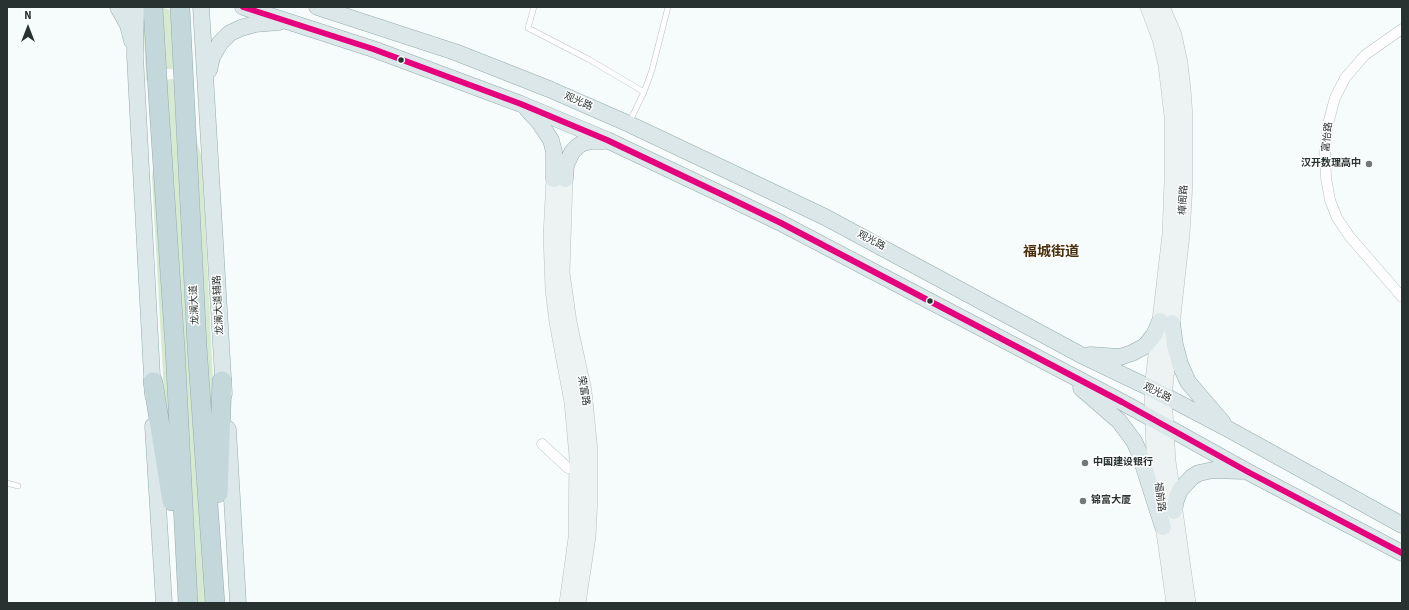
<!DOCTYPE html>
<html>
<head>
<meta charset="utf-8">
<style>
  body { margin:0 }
  #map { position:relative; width:1409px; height:610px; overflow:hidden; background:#f6fbfb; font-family:"Source Sans 3",sans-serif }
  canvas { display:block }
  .frame { position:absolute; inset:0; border:8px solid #283331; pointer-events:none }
  .north { position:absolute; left:8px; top:8px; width:40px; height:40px; -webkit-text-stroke:3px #fff; paint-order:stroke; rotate:0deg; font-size:11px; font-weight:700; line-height:16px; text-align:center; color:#283331 }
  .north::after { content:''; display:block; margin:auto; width:14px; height:18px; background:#283331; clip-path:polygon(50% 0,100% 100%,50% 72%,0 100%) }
</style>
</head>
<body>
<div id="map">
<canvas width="1409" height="610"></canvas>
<div class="frame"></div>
<div class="north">N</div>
</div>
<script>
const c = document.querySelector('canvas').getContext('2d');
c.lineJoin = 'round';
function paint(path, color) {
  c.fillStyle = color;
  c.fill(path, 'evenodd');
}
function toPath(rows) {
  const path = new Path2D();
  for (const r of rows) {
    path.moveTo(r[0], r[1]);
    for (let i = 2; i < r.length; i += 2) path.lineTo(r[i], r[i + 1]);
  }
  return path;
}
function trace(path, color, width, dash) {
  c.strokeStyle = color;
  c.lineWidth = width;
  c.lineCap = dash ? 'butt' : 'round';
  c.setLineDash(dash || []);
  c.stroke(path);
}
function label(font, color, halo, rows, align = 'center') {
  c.font = font + ' "Source Sans 3","Noto Sans SC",sans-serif';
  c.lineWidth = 3;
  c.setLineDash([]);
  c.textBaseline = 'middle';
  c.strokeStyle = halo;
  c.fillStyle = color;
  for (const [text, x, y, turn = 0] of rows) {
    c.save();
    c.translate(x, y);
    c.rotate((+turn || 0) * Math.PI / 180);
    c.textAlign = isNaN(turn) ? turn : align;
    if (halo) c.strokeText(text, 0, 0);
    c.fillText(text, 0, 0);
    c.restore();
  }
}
const green = toPath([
  [160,7,187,15,179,69,166,69,154,75,146,81,143,10],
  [172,79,178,81,202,158,214,399,207,603,196,603,164,392,152,177,165,80]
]);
const lane = toPath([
  [534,7,528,28,590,60,644,92],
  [630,121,644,92,652,70,668,7],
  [7,483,18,486]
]);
const street = toPath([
  [1402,29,1365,55,1345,78,1335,98,1328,124,1325,151,1326,178,1330,200,1337,218,1350,237,1402,297],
  [542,444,568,468,582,470]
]);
const secondary = toPath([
  [1148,7,1160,39,1166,65,1172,116,1172,182,1170,234,1152,389,1154,454,1158,490,1174,603],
  [1162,7,1174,35,1180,63,1183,89,1185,116,1185,183,1182,235,1164,396,1168,461,1188,603],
  [554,179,551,235,553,290,557,322,572,402,577,457,576,538,567,603],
  [565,179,562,273,569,322,584,391,590,451,590,497,588,537,578,603]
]);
const primary = toPath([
  [118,7,128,25,132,41],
  [136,7,135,56,153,395],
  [201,7,224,394],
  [243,7,373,49,521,104,607,140,723,195,781,223,1122,402,1250,473,1402,553],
  [317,7,455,52,549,89,629,124,741,177,825,217,1081,355,1152,389,1230,430,1402,525],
  [209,70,212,57,220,43,230,33,241,28,255,24,279,22],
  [527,109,539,122,551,140,554,152,554,179],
  [565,179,566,165,572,152,578,146,583,143,592,141,604,141],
  [1172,323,1175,345,1180,364,1188,382,1223,423],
  [1090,355,1120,357,1132,353,1145,346,1154,335,1160,321],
  [1081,388,1119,421,1134,441,1139,452,1163,527],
  [153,426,164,603],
  [228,429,238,603],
  [1174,511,1176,500,1180,490,1192,477,1199,473,1213,470,1242,471]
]);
const highway = toPath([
  [153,7,158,93,175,347,188,603],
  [180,7,197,346,215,603],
  [153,382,172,501],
  [218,493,222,381]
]);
const bus1 = toPath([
  [243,7,373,49,521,104,607,140,723,195,781,223,1122,402,1250,473,1402,553]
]);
const markers = [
  [401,60,3.5,"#283331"],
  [1369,164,4,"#707978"],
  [930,301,3.5,"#283331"],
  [1085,463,4,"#707978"],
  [1083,501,4,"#707978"]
];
const streetNames = [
  ["观光路",578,102,24],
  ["富怡路",1328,137,-84],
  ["樟阁路",1184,200,-87],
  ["观光路",871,241,28],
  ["龙澜大道",195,305,-93],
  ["龙澜大道辅路",219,305,-93],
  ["荣富路",583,391,80],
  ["观光路",1157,393,27],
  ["福前路",1159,497,83]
];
const poiNames = [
  ["汉开数理高中",1361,164,"right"],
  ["中国建设银行",1093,463],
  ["锦富大厦",1091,501]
];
const districtNames = [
  ["福城街道",1051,253]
];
paint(green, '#d6ead1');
trace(lane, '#b9c1c0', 6);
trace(street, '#b9c1c0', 11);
trace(secondary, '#b9c1c0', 16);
trace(primary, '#96acae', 17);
trace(highway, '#96acae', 20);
trace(lane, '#fefefe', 5);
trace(street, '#fefefe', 10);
trace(secondary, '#edf2f3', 15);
trace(primary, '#dbe7e8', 16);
trace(highway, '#c4d7da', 19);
trace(bus1, '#e5007d', 6);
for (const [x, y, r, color] of markers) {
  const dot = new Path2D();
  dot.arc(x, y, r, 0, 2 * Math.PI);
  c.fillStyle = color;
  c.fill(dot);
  trace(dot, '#fff', 1.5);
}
label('10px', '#283331', '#fff', streetNames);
label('bold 10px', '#283331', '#fff', poiNames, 'left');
label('bold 14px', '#492f0e', '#fff', districtNames);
</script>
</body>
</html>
